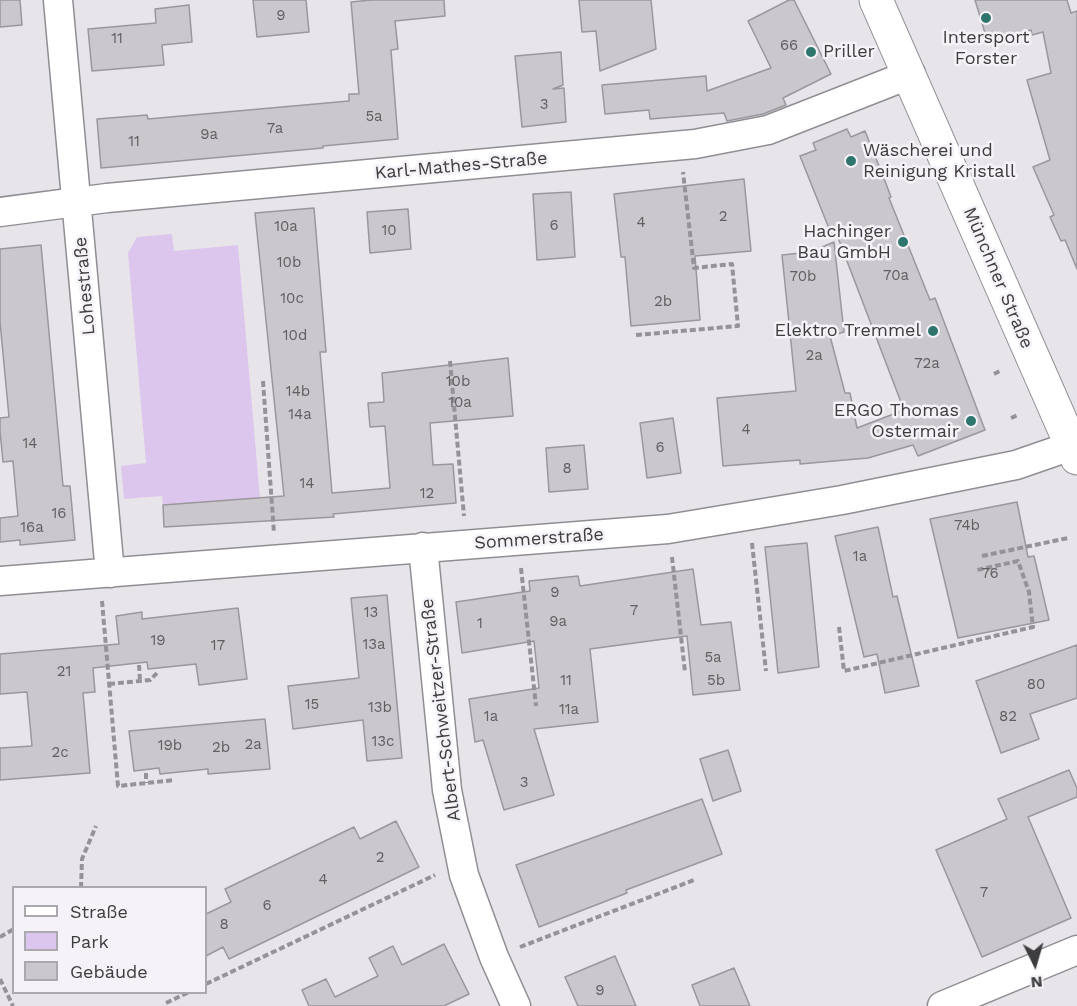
<!DOCTYPE html>
<html>
<head>
<meta charset="utf-8">
<style>
  body { margin:0 }
  #map { position:relative; width:1077px; height:1006px; overflow:hidden; background:#e8e5ea; font-family:"Work Sans",sans-serif }
  canvas { display:block }
  .legend { position:absolute; left:12px; top:886px; width:195px; height:108px; box-sizing:border-box; background:#f5f2f8; border:2px solid #aba9ae; margin:0; padding:8px 10px; list-style:none; font-size:18px; color:#3d3c3e }
  .legend li { display:flex; align-items:center; gap:12px; height:30px }
  .legend b { width:30px; border:2px solid #aba9ae }
  .north { position:absolute; left:1005px; top:934px; width:60px; height:60px; -webkit-text-stroke:4px #f5f2f8; paint-order:stroke; rotate:175deg; font-size:16px; font-weight:700; line-height:24px; text-align:center; color:#3d3c3e }
  .north::after { content:''; display:block; margin:auto; width:21px; height:27px; background:#3d3c3e; clip-path:polygon(50% 0,100% 100%,50% 72%,0 100%) }
</style>
</head>
<body>
<div id="map">
<canvas width="1077" height="1006"></canvas>
<ul class="legend">
<li><b style="height:8px;background:#fff"></b>Straße</li>
<li><b style="height:16px;background:#ddc6ee"></b>Park</li>
<li><b style="height:16px;background:#cac7cd"></b>Gebäude</li>
</ul>
<div class="north">N</div>
</div>
<script>
const c = document.querySelector('canvas').getContext('2d');
c.lineJoin = 'round';
function paint(path, color) {
  c.fillStyle = color;
  c.fill(path, 'evenodd');
}
function toPath(rows) {
  const path = new Path2D();
  for (const r of rows) {
    path.moveTo(r[0], r[1]);
    for (let i = 2; i < r.length; i += 2) path.lineTo(r[i], r[i + 1]);
  }
  return path;
}
function trace(path, color, width, dash) {
  c.strokeStyle = color;
  c.lineWidth = width;
  c.lineCap = dash ? 'butt' : 'round';
  c.setLineDash(dash || []);
  c.stroke(path);
}
function label(font, color, halo, rows, align = 'center') {
  c.font = font + ' "Work Sans",sans-serif';
  c.lineWidth = 5;
  c.setLineDash([]);
  c.textBaseline = 'middle';
  c.strokeStyle = halo;
  c.fillStyle = color;
  for (const [text, x, y, turn = 0] of rows) {
    c.save();
    c.translate(x, y);
    c.rotate((+turn || 0) * Math.PI / 180);
    c.textAlign = isNaN(turn) ? turn : align;
    if (halo) c.strokeText(text, 0, 0);
    c.fillText(text, 0, 0);
    c.restore();
  }
}
const green = toPath([
  [172,234,174,251,238,245,260,498,163,506,162,496,124,499,121,466,146,463,128,253,137,237]
]);
const building = toPath([
  [0,0,20,0,22,25,0,27,0,0],
  [253,0,306,0,309,32,257,37,253,0],
  [371,0,444,0,445,16,395,21,398,49,391,50,398,139,323,146,323,148,101,168,97,119,147,115,148,119,349,101,349,94,359,94,351,2,371,0],
  [579,0,651,0,656,49,600,71,596,31,582,32,579,0],
  [789,0,794,0,831,74,783,98,786,105,763,114,727,121,724,113,650,119,649,110,605,114,602,85,706,76,707,91,771,68,748,21,789,0],
  [975,0,1067,0,1071,13,1077,11,1077,269,1065,240,1061,241,1050,217,1054,215,1033,167,1050,160,1027,80,1051,73,1043,32,1032,35,1031,30,988,43,975,0],
  [189,5,192,42,162,45,164,65,92,71,88,29,156,23,155,9,189,5],
  [561,52,563,85,553,89,564,88,566,122,522,127,515,56,561,52],
  [847,129,851,137,865,131,885,181,891,197,889,198,930,300,935,298,985,430,918,456,913,445,868,458,800,464,800,460,723,466,717,398,796,391,782,255,810,252,834,242,844,332,830,336,845,393,850,393,857,428,904,410,837,235,832,236,800,156,816,150,813,143,847,129],
  [744,179,751,251,695,256,700,320,631,326,625,257,621,257,614,194,744,179],
  [571,192,575,257,537,260,533,194,571,192],
  [314,208,326,352,320,352,332,493,390,488,385,426,370,427,368,403,384,402,382,373,508,358,513,416,430,423,433,465,453,464,456,503,333,514,334,517,164,527,163,505,284,496,255,213,314,208],
  [408,209,411,249,370,253,367,212,408,209],
  [41,245,63,486,70,486,75,540,20,545,20,540,0,542,0,518,18,516,13,461,3,462,0,431,0,418,9,417,0,322,0,249,41,245],
  [673,418,681,473,647,478,640,423,673,418],
  [584,445,588,489,549,492,546,448,584,445],
  [1017,502,1028,557,1034,556,1049,620,958,638,930,519,1017,502],
  [878,527,893,597,897,596,919,686,885,693,877,654,864,657,835,536,878,527],
  [807,543,819,667,778,673,765,547,807,543],
  [693,569,701,625,731,622,740,690,693,695,687,636,590,649,598,722,534,729,554,795,504,810,483,740,475,742,469,699,539,688,534,641,462,653,456,602,530,591,529,581,578,576,580,586,693,569],
  [387,595,402,758,367,761,363,720,293,729,288,686,359,678,351,598,387,595],
  [238,608,247,679,199,685,196,664,148,669,147,662,93,668,95,692,83,693,90,773,0,780,0,748,32,746,27,692,0,694,0,654,119,644,116,616,142,612,142,619,238,608],
  [1077,645,1077,698,1030,714,1039,739,1001,753,976,681,1077,645],
  [265,719,270,769,208,774,208,769,160,774,159,768,134,771,129,731,265,719],
  [728,750,741,791,713,801,700,759,728,750],
  [1069,770,1077,788,1077,797,1028,817,1071,918,982,957,936,850,1007,819,998,799,1069,770],
  [702,799,722,854,626,890,627,893,539,927,516,865,702,799],
  [396,821,419,867,229,959,223,947,206,956,206,914,231,902,225,889,354,827,360,839,396,821],
  [444,944,469,994,444,1006,309,1006,302,990,326,979,335,997,378,976,369,958,393,946,402,965,444,944],
  [615,956,636,1006,578,1006,565,977,615,956],
  [734,968,750,1006,700,1006,692,985,734,968]
]);
const path = toPath([
  [636,335,738,326,732,264,694,268,683,172],
  [450,361,464,516],
  [994,374,1000,371],
  [263,381,274,533],
  [1011,418,1018,415],
  [752,543,766,671],
  [982,556,1068,538],
  [672,557,685,672],
  [521,568,536,706],
  [102,601,118,786,175,780],
  [839,627,844,671,1033,627,1029,592,1018,561,977,570],
  [139,665,140,681],
  [109,684,150,680,159,671],
  [146,773,146,783],
  [81,888,82,859,96,826],
  [0,937,14,929],
  [520,947,694,880],
  [0,979,13,1006],
  [206,984,435,875],
  [166,1003,189,992]
]);
const street = toPath([
  [58,0,110,573],
  [0,212,107,198,695,144,768,130,911,74],
  [423,547,447,790,464,875,494,957,516,1006],
  [0,581,668,529,842,500,1016,465,1071,446],
  [942,1006,1077,950]
]);
const secondary = toPath([
  [876,0,1077,458]
]);
const markers = [
  [986,18,6,"#2e756d"],
  [811,52,6,"#2e756d"],
  [851,161,6,"#2e756d"],
  [903,242,6,"#2e756d"],
  [933,331,6,"#2e756d"],
  [971,421,6,"#2e756d"]
];
const numberNames = [
  ["9",281,16],
  ["11",117,39],
  ["66",789,46],
  ["3",544,105],
  ["5a",374,117],
  ["7a",275,129],
  ["9a",209,135],
  ["11",134,142],
  ["2",723,217],
  ["4",641,223],
  ["6",554,226],
  ["10a",286,227],
  ["10",389,231],
  ["10b",289,263],
  ["70a",896,276],
  ["70b",803,277],
  ["10c",292,299],
  ["2b",663,302],
  ["10d",295,336],
  ["2a",814,356],
  ["72a",927,364],
  ["10b",458,382],
  ["14b",298,392],
  ["10a",460,403],
  ["14a",300,415],
  ["4",746,430],
  ["14",30,444],
  ["6",660,448],
  ["8",567,469],
  ["14",307,484],
  ["12",427,494],
  ["16",59,514],
  ["74b",967,526],
  ["16a",32,528],
  ["1a",860,557],
  ["76",990,574],
  ["9",555,593],
  ["7",634,611],
  ["13",371,613],
  ["9a",558,622],
  ["1",480,624],
  ["19",158,641],
  ["13a",374,645],
  ["17",218,646],
  ["5a",713,658],
  ["21",64,672],
  ["11",566,681],
  ["5b",716,681],
  ["80",1036,685],
  ["15",312,705],
  ["13b",380,708],
  ["11a",569,710],
  ["1a",491,717],
  ["82",1008,717],
  ["13c",383,742],
  ["2a",253,745],
  ["19b",170,746],
  ["2b",221,748],
  ["2c",60,753],
  ["3",524,783],
  ["2",380,858],
  ["4",323,880],
  ["7",984,893],
  ["6",267,906],
  ["8",224,925],
  ["9",600,991]
];
const poiNames = [
  ["Intersport",986,38,"center"],
  ["Forster",986,59,"center"],
  ["Priller",823,52,"left"],
  ["Wäscherei und",863,151,"left"],
  ["Reinigung Kristall",863,172,"left"],
  ["Hachinger",891,232],
  ["Bau GmbH",891,253],
  ["Elektro Tremmel",921,331],
  ["ERGO Thomas",959,411],
  ["Ostermair",959,432]
];
const streetNames = [
  ["Karl-Mathes-Straße",461,166,-5],
  ["Münchner Straße",998,278,67],
  ["Lohestraße",85,286,-95],
  ["Sommerstraße",539,539,-4],
  ["Albert-Schweitzer-Straße",441,710,-97]
];
paint(green, '#ddc6ee');
paint(building, '#cac7cd');
trace(building, '#9a979d', 1.5);
trace(street, '#918e93', 31);
trace(secondary, '#918e93', 35);
trace(path, '#959397', 4, [6, 3]);
trace(street, '#fff', 28);
trace(secondary, '#fff', 33);
for (const [x, y, r, color] of markers) {
  const dot = new Path2D();
  dot.arc(x, y, r, 0, 2 * Math.PI);
  c.fillStyle = color;
  c.fill(dot);
  trace(dot, '#f5f2f8', 2);
}
label('15px', '#605f62', null, numberNames);
label('18px', '#3d3c3e', '#f5f2f8', poiNames, 'right');
label('18px', '#3d3c3e', '#f5f2f8', streetNames);
</script>
</body>
</html>
